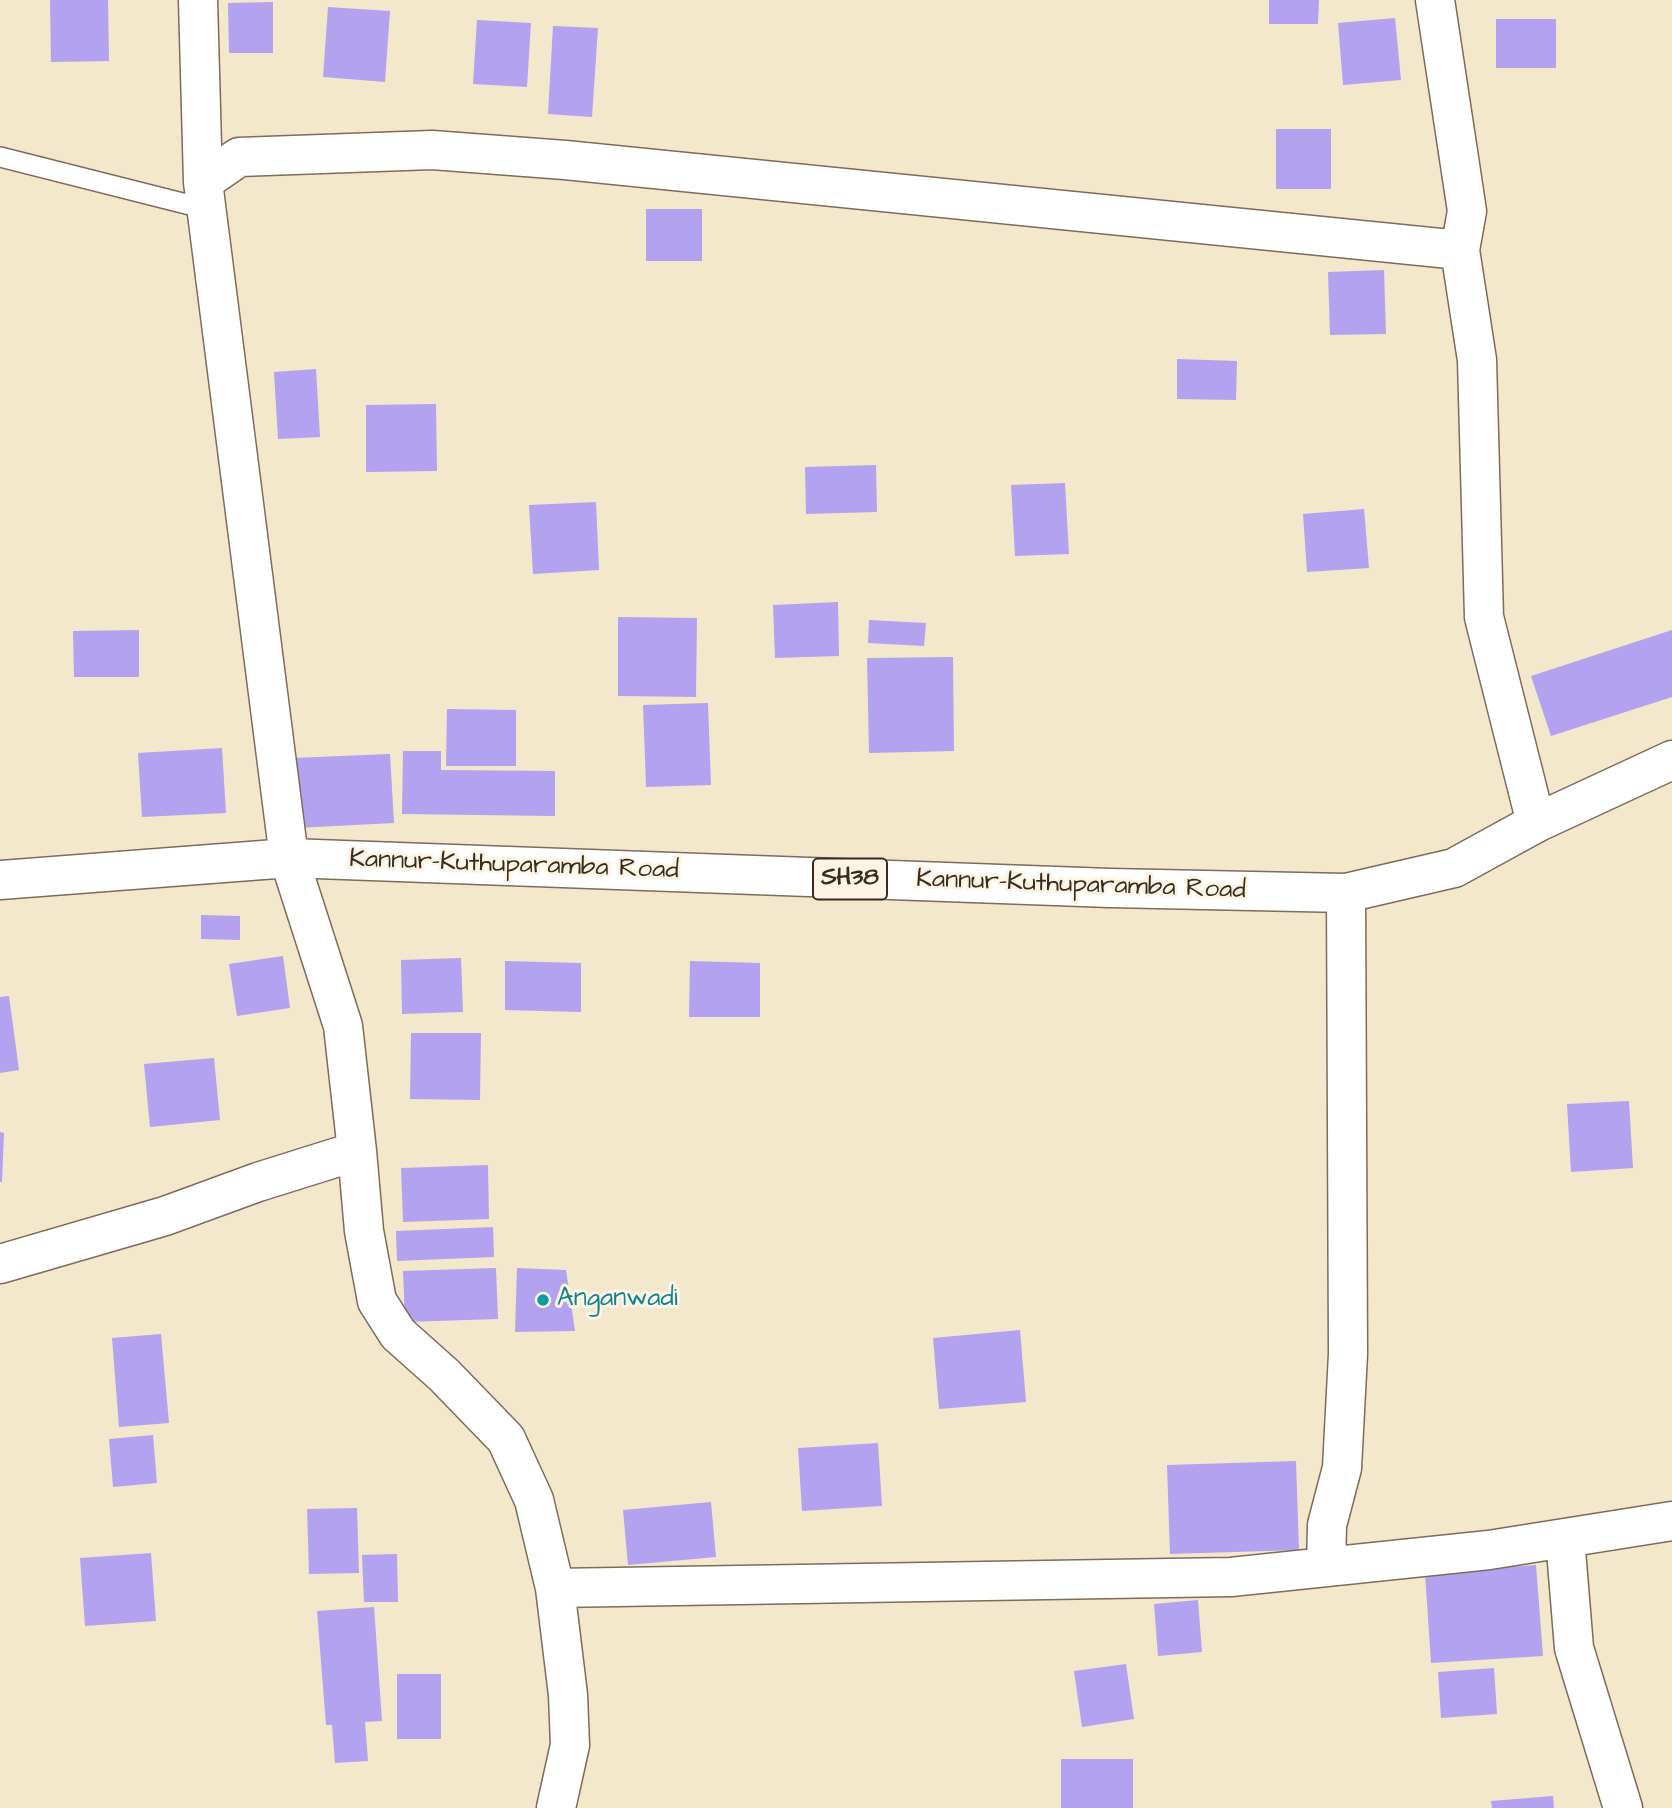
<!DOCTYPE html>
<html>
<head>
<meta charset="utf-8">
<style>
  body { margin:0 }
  canvas { display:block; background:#f3e7cc }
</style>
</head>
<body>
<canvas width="1672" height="1808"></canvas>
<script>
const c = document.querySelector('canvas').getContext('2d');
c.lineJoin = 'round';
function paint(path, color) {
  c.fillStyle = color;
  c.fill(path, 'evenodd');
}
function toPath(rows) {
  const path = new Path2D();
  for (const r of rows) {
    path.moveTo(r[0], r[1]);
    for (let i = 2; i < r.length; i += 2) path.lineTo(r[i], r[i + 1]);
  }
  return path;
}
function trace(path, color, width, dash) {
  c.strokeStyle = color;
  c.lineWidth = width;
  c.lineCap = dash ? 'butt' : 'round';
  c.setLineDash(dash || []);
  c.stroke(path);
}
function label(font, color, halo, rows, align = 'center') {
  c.font = font + ' "Architects Daughter",sans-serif';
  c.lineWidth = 6;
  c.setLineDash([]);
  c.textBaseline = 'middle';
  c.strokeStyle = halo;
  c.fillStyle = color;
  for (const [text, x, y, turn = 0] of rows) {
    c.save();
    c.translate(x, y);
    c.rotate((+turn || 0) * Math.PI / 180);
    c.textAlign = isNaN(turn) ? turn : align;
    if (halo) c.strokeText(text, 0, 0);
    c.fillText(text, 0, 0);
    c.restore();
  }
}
const building = toPath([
  [50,0,108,0,109,61,51,62],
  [1269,0,1319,0,1318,24,1269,24],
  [273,2,273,53,229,53,228,3],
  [328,7,390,11,385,82,323,77],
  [1395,18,1401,80,1343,85,1338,23],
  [1496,19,1556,19,1556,68,1496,68],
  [477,20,531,23,527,87,473,84],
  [553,26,598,28,592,117,548,114],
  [1276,129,1331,129,1331,189,1276,189],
  [646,209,702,209,702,261,646,261],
  [1384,270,1386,334,1330,335,1328,272],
  [1177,359,1237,361,1236,400,1177,399],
  [316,369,320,437,278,439,274,372],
  [436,404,437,471,366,472,366,405],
  [876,465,877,512,806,514,805,467],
  [1065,483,1069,554,1015,556,1011,485],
  [596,502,599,570,533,574,529,505],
  [1364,509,1369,568,1307,572,1303,514],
  [838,602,839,656,775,658,773,605],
  [618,617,697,618,696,697,618,696],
  [869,620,926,623,924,646,868,643],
  [139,630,139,677,74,677,73,631],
  [1672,630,1672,697,1551,736,1531,676],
  [953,657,954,751,869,753,867,658],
  [708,703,711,785,646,787,643,705],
  [447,709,516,710,516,766,446,766],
  [222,748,226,813,142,817,138,753],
  [403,751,441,751,441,770,555,771,555,816,402,814],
  [390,754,394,823,296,828,292,758],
  [201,915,240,916,240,940,201,939],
  [283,956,290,1008,237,1016,229,964],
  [461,958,463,1012,402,1014,401,960],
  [505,961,581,963,581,1012,505,1010],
  [690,961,760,963,760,1017,689,1017],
  [9,996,19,1070,0,1073,0,997],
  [411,1033,481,1033,480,1100,410,1099],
  [214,1058,220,1120,150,1127,144,1064],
  [1629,1101,1633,1168,1571,1172,1567,1104],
  [0,1132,4,1133,2,1182,0,1182],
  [488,1165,489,1219,403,1222,401,1168],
  [493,1227,494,1257,397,1261,396,1231],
  [496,1268,498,1319,405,1322,403,1271],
  [517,1268,566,1270,575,1331,515,1332],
  [1020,1330,1026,1402,939,1409,933,1338],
  [161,1334,169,1423,119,1427,112,1338],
  [153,1435,157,1483,113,1487,109,1439],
  [878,1443,882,1506,802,1511,798,1448],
  [1296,1461,1299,1550,1170,1554,1167,1465],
  [711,1502,716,1557,628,1565,623,1510],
  [357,1508,359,1573,309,1574,307,1509],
  [151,1553,156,1621,85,1626,80,1558],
  [397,1554,398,1602,364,1602,362,1555],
  [1536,1565,1543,1656,1431,1663,1425,1573],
  [1198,1600,1202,1652,1158,1656,1154,1604],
  [374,1607,382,1721,365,1722,368,1761,335,1763,332,1725,326,1725,317,1611],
  [1126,1664,1134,1719,1082,1727,1074,1671],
  [1494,1668,1497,1714,1441,1718,1438,1672],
  [397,1674,441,1674,441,1739,397,1739],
  [1061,1759,1133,1759,1133,1808,1061,1808],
  [1553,1796,1554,1808,1492,1808,1491,1801]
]);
const lane = toPath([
  [0,157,206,209]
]);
const street = toPath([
  [198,0,203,182],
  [1435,0,1467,211,1460,250,1477,360,1484,617,1536,823],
  [0,1264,165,1216,258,1182,357,1151],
  [1565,1538,1574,1648,1623,1808],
  [1326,1567,1327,1525,1342,1468,1348,1354,1346,893],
  [555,1588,1231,1577,1489,1550,1672,1521],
  [556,1808,570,1745,568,1695,555,1588,534,1500,506,1439,444,1375,398,1334,377,1301,364,1231,357,1151,343,1026,289,858,203,182,239,157,432,150,565,160,1460,250]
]);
const primary = toPath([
  [0,880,289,858,1110,888,1346,893,1454,868,1536,823,1672,760]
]);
const markers = [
  [543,1300,7,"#0f9aa8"]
];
const shields = [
  [850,879,74]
];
const shieldNames = [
  ["SH38",850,879]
];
const streetNames = [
  ["Kannur-Kuthuparamba Road",514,866,2],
  ["Kannur-Kuthuparamba Road",1081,886,2]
];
const cultureNames = [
  ["Anganwadi",557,1300]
];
paint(building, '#b3a2ef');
trace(lane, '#7b6c5b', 22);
trace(street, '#7b6c5b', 41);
trace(primary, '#7b6c5b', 41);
trace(lane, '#fff', 19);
trace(street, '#fff', 38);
trace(primary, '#fff', 38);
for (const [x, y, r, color] of markers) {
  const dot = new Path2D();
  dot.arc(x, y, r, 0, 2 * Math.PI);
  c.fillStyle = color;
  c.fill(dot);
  trace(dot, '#fcf5e5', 2.5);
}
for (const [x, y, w] of shields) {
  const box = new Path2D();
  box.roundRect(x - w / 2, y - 20.5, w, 41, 5);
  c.fillStyle = '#fcf5e5';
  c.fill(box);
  trace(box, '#3b2a1e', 2);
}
label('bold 24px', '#3b2a1e', null, shieldNames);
label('26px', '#3b2a1e', '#fcf5e5', streetNames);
label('26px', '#0d838f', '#fcf5e5', cultureNames, 'left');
</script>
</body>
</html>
